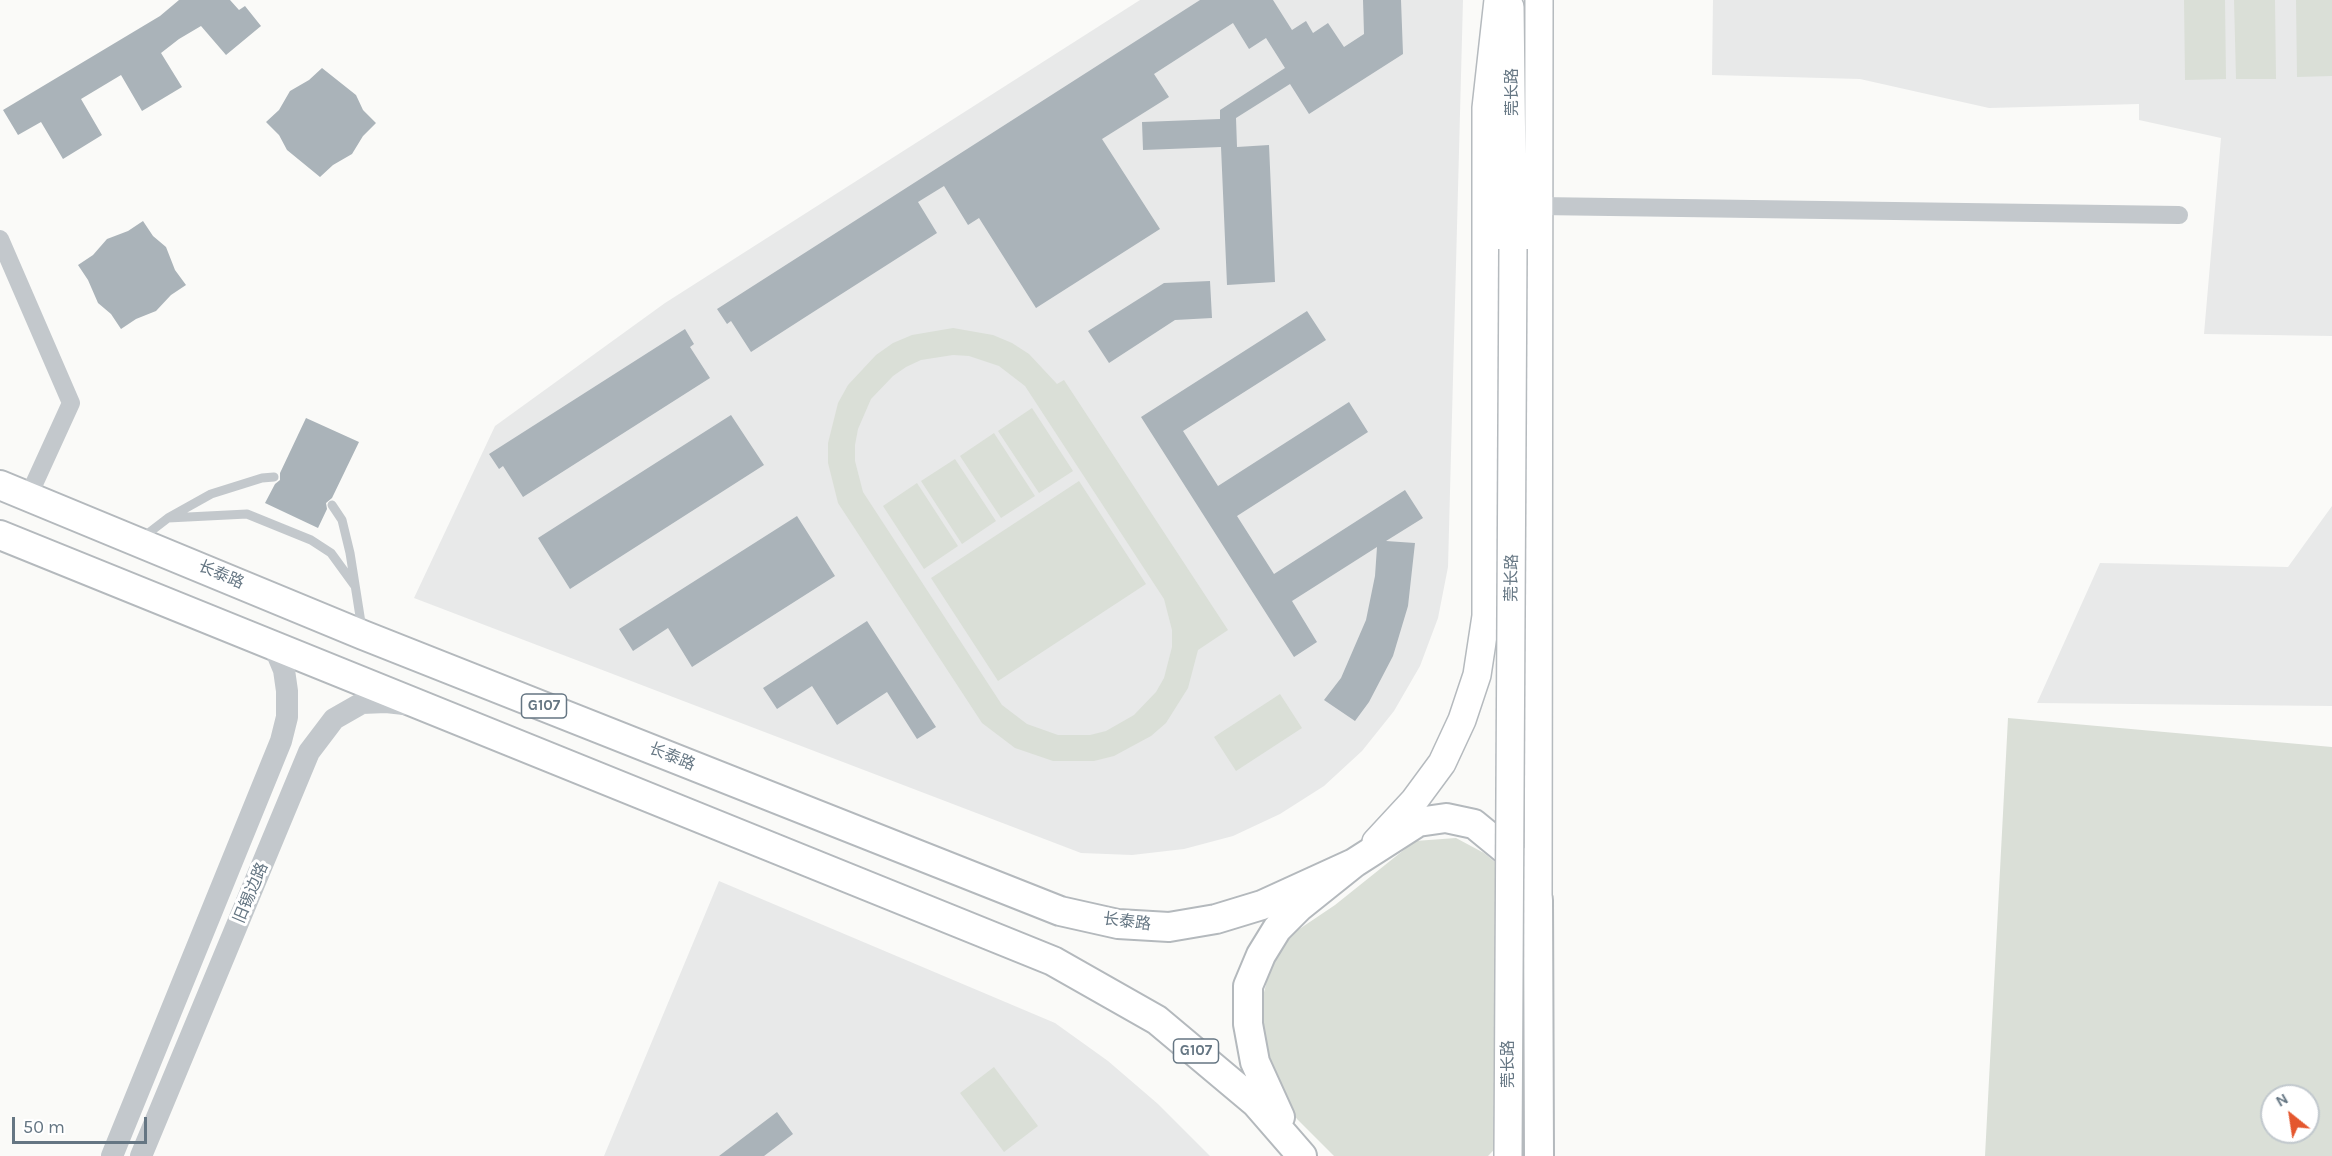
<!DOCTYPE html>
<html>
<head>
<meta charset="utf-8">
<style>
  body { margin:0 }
  #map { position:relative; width:2332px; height:1156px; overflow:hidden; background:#fafaf8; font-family:Karla,sans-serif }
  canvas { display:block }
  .north { position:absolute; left:2260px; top:1084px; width:60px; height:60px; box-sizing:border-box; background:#fff; border:2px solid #c1c8cd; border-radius:50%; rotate:330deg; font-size:16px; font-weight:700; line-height:24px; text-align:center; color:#657683 }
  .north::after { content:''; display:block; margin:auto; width:21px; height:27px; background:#e4572e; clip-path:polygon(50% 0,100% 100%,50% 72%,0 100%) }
  .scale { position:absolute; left:12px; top:1117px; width:135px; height:27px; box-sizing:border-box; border:3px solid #657683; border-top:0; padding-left:8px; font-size:18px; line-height:21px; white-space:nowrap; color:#657683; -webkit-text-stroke:4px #fff; paint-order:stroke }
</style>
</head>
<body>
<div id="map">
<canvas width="2332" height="1156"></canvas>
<div class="north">N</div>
<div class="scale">50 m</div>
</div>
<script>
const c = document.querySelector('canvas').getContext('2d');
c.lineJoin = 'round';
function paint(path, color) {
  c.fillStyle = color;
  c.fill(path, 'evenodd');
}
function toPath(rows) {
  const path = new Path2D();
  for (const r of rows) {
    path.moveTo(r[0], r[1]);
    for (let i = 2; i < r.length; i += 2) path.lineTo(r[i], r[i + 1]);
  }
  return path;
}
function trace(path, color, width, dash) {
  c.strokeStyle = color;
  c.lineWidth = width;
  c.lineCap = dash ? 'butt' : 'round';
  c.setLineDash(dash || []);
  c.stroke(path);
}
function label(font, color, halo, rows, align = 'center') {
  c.font = font + ' Karla,"Noto Sans SC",sans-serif';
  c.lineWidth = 6;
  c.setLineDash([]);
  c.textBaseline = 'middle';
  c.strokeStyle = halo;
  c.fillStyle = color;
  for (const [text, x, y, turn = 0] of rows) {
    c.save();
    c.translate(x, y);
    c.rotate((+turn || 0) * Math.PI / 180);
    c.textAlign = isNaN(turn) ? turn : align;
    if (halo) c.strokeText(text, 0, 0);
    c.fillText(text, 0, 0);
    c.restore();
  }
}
const built = toPath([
  [1140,0,1463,0,1448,567,1438,618,1420,666,1394,711,1362,751,1324,786,1280,814,1233,836,1184,849,1132,855,1081,853,414,598,495,426,665,303],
  [1713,0,2332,0,2332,336,2204,334,2221,138,2139,120,2139,104,1989,108,1860,79,1712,75],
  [2332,506,2332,706,2037,703,2100,563,2288,567],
  [719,881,1055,1023,1108,1061,1158,1104,1210,1156,604,1156]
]);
const green = toPath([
  [2184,0,2225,0,2226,79,2185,80],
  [2234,0,2275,0,2276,79,2236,79],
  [2296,0,2332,0,2332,76,2297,77],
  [953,328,993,335,1012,343,1029,354,1057,384,1064,380,1228,630,1198,650,1188,688,1166,723,1151,736,1114,756,1094,761,1053,761,1015,748,982,723,838,503,828,463,828,443,838,403,848,385,876,355,893,343,912,335],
  [953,355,969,356,999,366,1025,386,1164,599,1172,630,1172,647,1164,678,1156,692,1134,715,1106,731,1090,735,1058,735,1027,724,1002,705,863,492,855,461,855,445,858,429,871,399,893,376,906,367,921,360],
  [1032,408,1073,471,1039,493,998,431],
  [994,433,1035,496,1001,518,960,456],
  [955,459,996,521,962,544,921,481],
  [1079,481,1146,584,998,681,931,578],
  [917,483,958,546,924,569,883,506],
  [1280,694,1302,728,1236,771,1214,737],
  [2008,718,2332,747,2332,1156,1985,1156],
  [2272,1096,2308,1096,2308,1132,2272,1132],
  [1456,838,1484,853,1518,881,1528,920,1532,1086,1520,1123,1488,1156,1334,1156,1297,1119,1270,1080,1256,1025,1269,972,1286,938,1335,905,1415,841],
  [994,1067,1038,1126,1004,1152,960,1093]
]);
const building = toPath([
  [179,0,230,0,239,10,245,6,261,26,226,55,201,26,179,39,161,53,182,87,142,111,121,75,81,99,102,135,63,159,41,122,18,135,3,110,160,16],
  [1200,0,1273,0,1292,30,1306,21,1313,33,1328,23,1344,47,1364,34,1363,0,1401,0,1403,54,1309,114,1290,84,1236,118,1237,147,1269,145,1275,282,1227,285,1221,147,1143,150,1142,122,1220,119,1220,110,1285,68,1266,38,1249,49,1233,23,1154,74,1169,97,1102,139,1160,229,1036,308,979,218,968,225,944,186,918,202,937,233,807,316,751,352,731,321,727,324,717,309],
  [322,68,356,95,363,110,376,123,363,136,352,154,333,165,320,177,287,150,279,135,266,122,279,110,290,91,309,80],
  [143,221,153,236,166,247,175,270,186,285,171,295,156,311,136,319,121,329,111,314,98,303,88,280,78,265,93,255,107,239,128,231],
  [1210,281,1212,318,1175,320,1109,363,1088,331,1164,283],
  [1307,311,1326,340,1183,431,1218,486,1349,402,1368,432,1237,516,1274,574,1405,490,1423,518,1386,541,1415,543,1408,606,1393,656,1369,702,1355,721,1324,700,1341,678,1366,620,1375,576,1377,547,1292,601,1317,642,1294,657,1141,417],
  [685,329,694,344,690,347,710,378,523,497,503,466,499,469,489,454],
  [731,415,764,465,570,589,538,538],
  [306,418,359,442,332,498,326,503,327,509,318,528,265,503,275,484,280,480,280,473],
  [797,516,835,576,692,667,668,628,633,651,619,629],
  [867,621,936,727,917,739,887,692,837,725,812,686,777,709,763,688],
  [777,1112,793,1134,764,1156,719,1156]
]);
const service = toPath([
  [332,505,342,520,350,553,362,629],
  [168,518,247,514,311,540,331,553,355,586],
  [142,538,168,518,211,494,262,478,274,477]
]);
const minor = toPath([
  [1539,206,2179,215],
  [0,239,71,403,29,495]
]);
const tertiary = toPath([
  [112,1156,281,741,287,717,287,691,284,670,274,646],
  [141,1156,309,752,334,719,362,703,386,702,404,704]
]);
const primary = toPath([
  [1510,7,1513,249],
  [1376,842,1414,801,1442,763,1462,720,1477,675,1486,616,1486,108,1498,0],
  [1538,900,1539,0]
]);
const trunk = toPath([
  [0,485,363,635,1060,911,1118,924,1169,927,1216,919,1262,905,1354,863],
  [0,535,1053,961,1157,1020,1256,1103,1302,1156],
  [1280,1117,1255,1062,1248,1024,1248,986,1261,955,1277,929,1299,907,1354,863,1418,822,1446,818,1474,824,1513,856,1538,900,1539,1156]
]);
const primaryBridge = toPath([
  [1508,1156,1513,249]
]);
const shields = [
  [544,706,45],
  [1196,1051,45]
];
const shieldNames = [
  ["G107",544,706],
  ["G107",1196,1051]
];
const streetNames = [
  ["莞长路",1512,92,-90],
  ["长泰路",221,575,23],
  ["莞长路",1512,578,-89],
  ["长泰路",672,757,22],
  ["旧锡边路",251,893,-67],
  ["长泰路",1127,922,7],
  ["莞长路",1508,1064,-90]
];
paint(built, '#e8e9e9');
paint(green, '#dadfd7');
paint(building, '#aab3b9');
trace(primary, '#b5babe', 30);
trace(trunk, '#b4b9bd', 32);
trace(service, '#c3c8cc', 9);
trace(minor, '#c3c8cc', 18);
trace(tertiary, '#c3c8cc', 22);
trace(primary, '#fff', 27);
trace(trunk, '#fff', 28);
trace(primaryBridge, '#b5babe', 30, []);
trace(primaryBridge, '#fff', 27);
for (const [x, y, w] of shields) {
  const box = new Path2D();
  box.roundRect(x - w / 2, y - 12, w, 24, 4.5);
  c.fillStyle = '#fff';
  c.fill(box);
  trace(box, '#657683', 1.5);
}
label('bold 15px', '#657683', null, shieldNames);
label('16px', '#657683', '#fff', streetNames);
</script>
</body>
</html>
